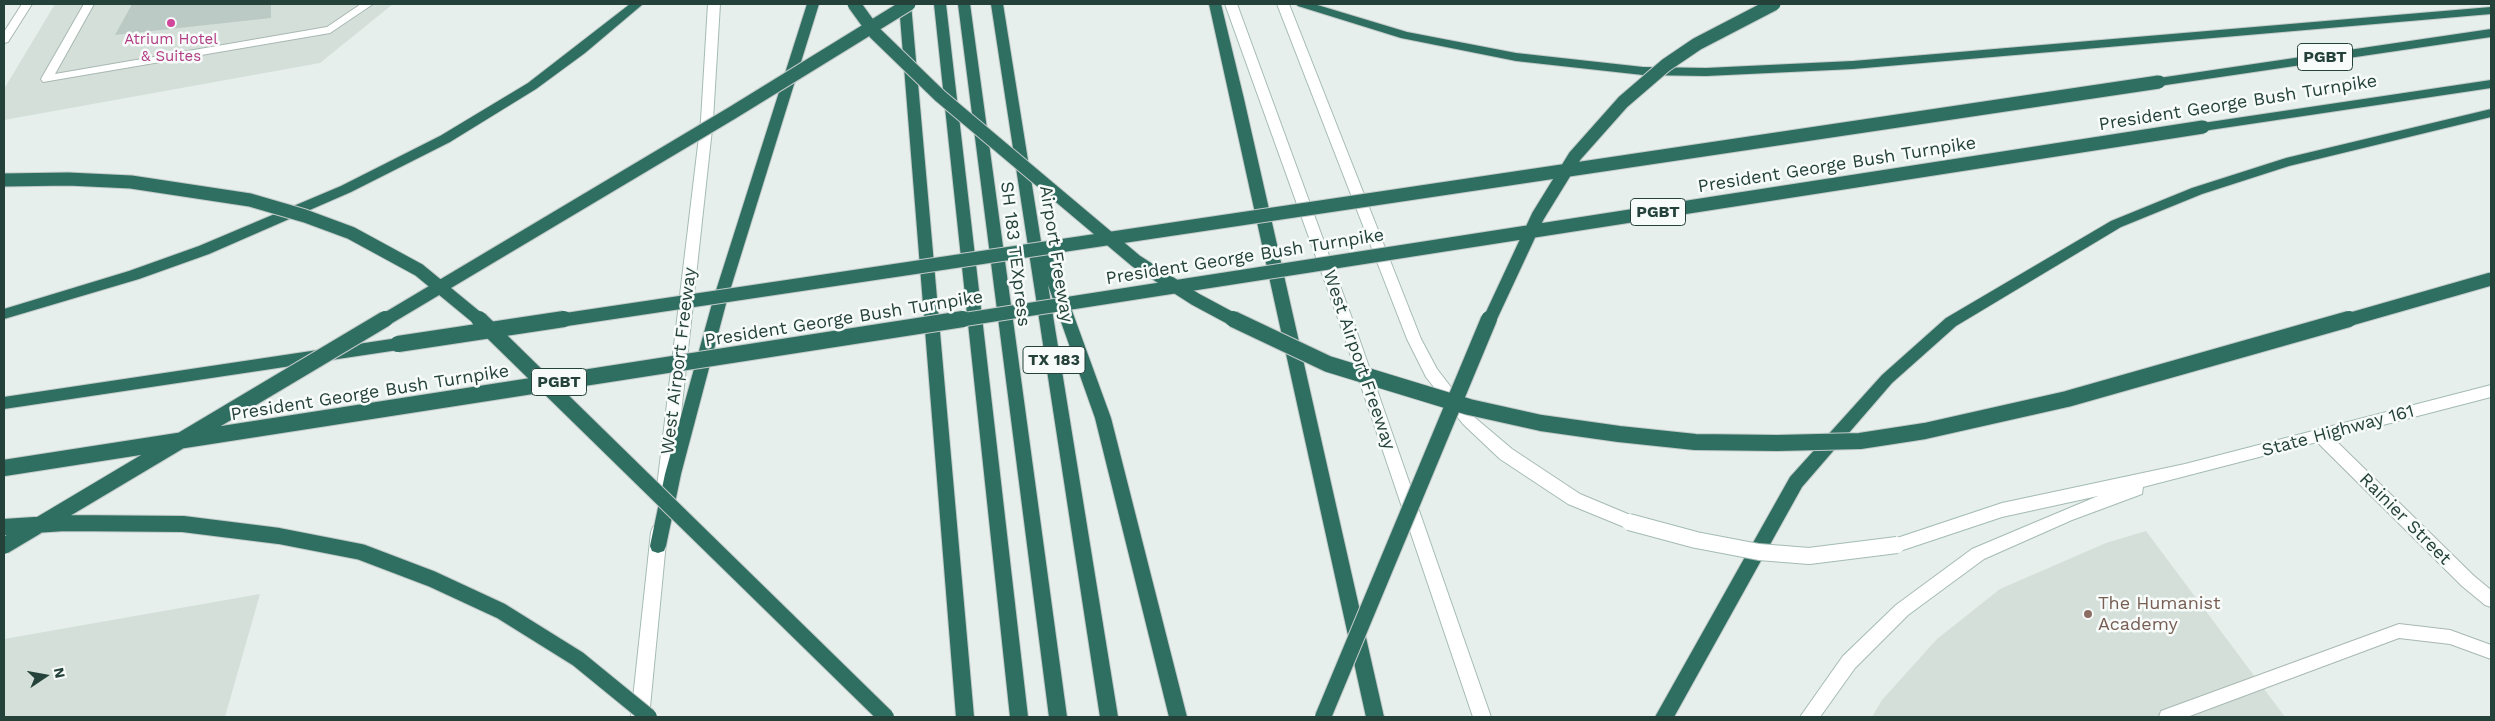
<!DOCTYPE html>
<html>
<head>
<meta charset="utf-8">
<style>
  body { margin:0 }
  #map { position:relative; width:2495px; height:721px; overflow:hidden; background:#e6efeb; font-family:"Work Sans",sans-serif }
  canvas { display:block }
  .frame { position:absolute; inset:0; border:5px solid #24423a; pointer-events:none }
  .north { position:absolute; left:20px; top:651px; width:50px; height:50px; -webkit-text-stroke:4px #f7fbf9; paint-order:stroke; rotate:78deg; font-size:14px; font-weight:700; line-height:20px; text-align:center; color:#24423a }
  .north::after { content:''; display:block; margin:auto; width:18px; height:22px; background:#24423a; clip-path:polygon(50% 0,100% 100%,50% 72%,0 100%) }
</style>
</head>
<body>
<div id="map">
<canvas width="2495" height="721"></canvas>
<div class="frame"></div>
<div class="north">N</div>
</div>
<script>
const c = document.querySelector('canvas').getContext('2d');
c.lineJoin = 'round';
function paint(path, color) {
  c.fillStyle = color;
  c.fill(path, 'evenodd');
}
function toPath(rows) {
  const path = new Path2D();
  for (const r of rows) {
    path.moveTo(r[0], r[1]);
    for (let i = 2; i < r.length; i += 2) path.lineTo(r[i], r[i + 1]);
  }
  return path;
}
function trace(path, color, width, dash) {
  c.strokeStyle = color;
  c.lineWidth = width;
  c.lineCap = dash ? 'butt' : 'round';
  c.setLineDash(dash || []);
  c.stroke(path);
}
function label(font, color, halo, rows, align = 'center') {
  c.font = font + ' "Work Sans",sans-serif';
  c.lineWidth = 5;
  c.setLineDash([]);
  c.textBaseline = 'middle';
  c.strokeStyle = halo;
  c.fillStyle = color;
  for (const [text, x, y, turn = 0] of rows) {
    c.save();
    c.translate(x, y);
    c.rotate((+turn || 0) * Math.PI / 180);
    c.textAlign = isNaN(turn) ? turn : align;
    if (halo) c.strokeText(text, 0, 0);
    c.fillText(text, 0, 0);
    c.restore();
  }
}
const built = toPath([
  [55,4,393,4,320,63,4,120,4,89],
  [2146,531,2285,717,1872,717,1882,700,1937,639,2000,589,2106,543],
  [260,594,225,717,4,717,4,639]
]);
const building = toPath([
  [132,4,271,4,271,18,115,35]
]);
const service = toPath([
  [22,4,32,4,8,42,4,43,4,32,22,4],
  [84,4,94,4,55,74,327,27,361,4,373,4,330,33,43,82,41,79,84,4],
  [2399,624,2450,630,2491,645,2491,659,2450,644,2399,638,2187,717,2159,717,2161,711,2399,624]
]);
const tertiary = toPath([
  [2321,430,2327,432,2474,576,2491,590,2491,607,2485,605,2462,586,2315,440,2313,436,2315,432,2321,430]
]);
const secondary = toPath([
  [708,4,720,4,713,120,673,487,671,492,665,494,659,492,657,487,701,120,708,4],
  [1225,4,1237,4,1353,321,1491,717,1473,717,1339,321,1225,4],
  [1277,4,1289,4,1421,339,1437,369,1473,416,1512,449,1580,494,1635,517,1637,522,1635,527,1629,529,1568,504,1500,459,1463,424,1426,377,1407,339,1277,4],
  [2491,385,2491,397,2143,487,2142,494,2072,520,1984,559,1908,615,1855,668,1820,717,1800,717,1843,656,1896,605,1972,549,2098,496,2002,517,1897,552,1891,550,1889,545,1891,540,2002,503,2185,464,2491,385],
  [659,525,665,527,667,532,649,717,631,717,651,532,653,527,659,525]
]);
const motorway = toPath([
  [630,4,643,4,585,53,536,89,450,142,351,192,209,254,139,279,4,319,4,309,129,271,199,246,341,186,440,136,528,83,630,4],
  [807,4,819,4,727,300,681,474,666,546,664,551,658,553,652,551,650,546,665,474,713,300,807,4],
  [899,4,911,4,974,717,956,717,899,4],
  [934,4,946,4,1028,717,1010,717,934,4],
  [958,4,970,4,1067,717,1049,717,958,4],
  [991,4,1003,4,1042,248,1049,249,1051,253,1111,418,1187,717,1169,717,1095,418,1048,285,1118,717,1100,717,991,4],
  [1209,4,1221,4,1244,99,1384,717,1366,717,1209,4],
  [1296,4,1314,4,1407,32,1516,53,1643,67,1706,68,1853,61,2491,7,2491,14,1853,69,1706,76,1643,75,1516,61,1401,38,1298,6,1296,4],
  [2491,29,2491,37,2159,86,2153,82,2159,78,2491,29],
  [2491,80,2491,88,2203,131,2197,127,2203,123,2491,80],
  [2491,109,2491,117,2289,166,2202,194,2121,227,1956,326,1892,383,1802,487,1674,717,1655,717,1790,477,1882,375,1946,318,2111,221,2192,188,2286,158,2491,109],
  [398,338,403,340,405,344,403,348,398,350,4,409,4,397,398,338]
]);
const secondaryBridge = toPath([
  [1629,522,1696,540,1759,552,1809,556,1897,545]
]);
const motorwayBridgeFar1 = toPath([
  [854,4,875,33,940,96,1136,261,1195,299,1236,321],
  [4,180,68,179,131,182,250,200,305,216,351,233,419,270,481,321],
  [383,321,732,113,909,4],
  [556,321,2159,82],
  [955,321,2203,127],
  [1489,321,1538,216,1575,156,1623,102,1666,65,1697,44,1774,4],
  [2344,321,2491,279]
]);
const motorwayBridge = toPath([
  [479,319,886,717],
  [1233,319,1328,364,1469,407,1541,423,1619,434,1695,442,1777,443,1860,441,1925,431,2067,399,2349,319],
  [398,344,564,319],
  [4,468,963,319],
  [4,527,65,523,183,524,279,536,361,552,432,579,501,611,578,659,649,717],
  [4,546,385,319],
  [1323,717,1489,319]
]);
const markers = [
  [171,23,5,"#d1479c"],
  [2088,614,5,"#8d6e63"]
];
const farHotelnames = [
  ["Atrium Hotel",171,40],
  ["& Suites",171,57]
];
const shields = [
  [2325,57,55],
  [1658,212,55],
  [1054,360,62],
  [559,382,55]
];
const shieldNames = [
  ["PGBT",2325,57],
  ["PGBT",1658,212],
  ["TX 183",1054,360],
  ["PGBT",559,382]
];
const streetNames = [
  ["President George Bush Turnpike",2238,103,-9],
  ["President George Bush Turnpike",1837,165,-9],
  ["SH 183 TEXpress",1015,254,83],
  ["Airport Freeway",1056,254,81],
  ["President George Bush Turnpike",1245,257,-9],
  ["President George Bush Turnpike",844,319,-9],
  ["West Airport Freeway",1359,360,71],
  ["West Airport Freeway",679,361,-83],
  ["President George Bush Turnpike",370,393,-9],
  ["State Highway 161",2338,431,-15],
  ["Rainier Street",2405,519,45]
];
const educationNames = [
  ["The Humanist",2098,604],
  ["Academy",2098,625]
];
paint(built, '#d4dfda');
paint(building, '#bbcac4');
trace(service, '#a8b8b2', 2);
trace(tertiary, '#a8b8b2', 2);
trace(secondary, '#a4bbb3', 2);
trace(motorway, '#c2cac8', 2);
paint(service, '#fff');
paint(tertiary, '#fff');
paint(secondary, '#fff');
paint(motorway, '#2f6f62');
trace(secondaryBridge, '#a4bbb3', 18, []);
trace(motorwayBridgeFar1, '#c2cac8', 15, []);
trace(motorwayBridge, '#c2cac8', 18, []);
trace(secondaryBridge, '#fff', 16);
trace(motorwayBridgeFar1, '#2f6f62', 13);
trace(motorwayBridge, '#2f6f62', 16);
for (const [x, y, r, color] of markers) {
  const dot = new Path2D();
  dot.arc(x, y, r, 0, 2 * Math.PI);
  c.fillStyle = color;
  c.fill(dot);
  trace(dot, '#f7fbf9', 2);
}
label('15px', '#b23c85', '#f7fbf9', farHotelnames);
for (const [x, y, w] of shields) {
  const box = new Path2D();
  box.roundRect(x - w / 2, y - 13.5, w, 27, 4);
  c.fillStyle = '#f7fbf9';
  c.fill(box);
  trace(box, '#24423a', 1);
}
label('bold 16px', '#24423a', null, shieldNames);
label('18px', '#24423a', '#f7fbf9', streetNames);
label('18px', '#785e54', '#f7fbf9', educationNames, 'left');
</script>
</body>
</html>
